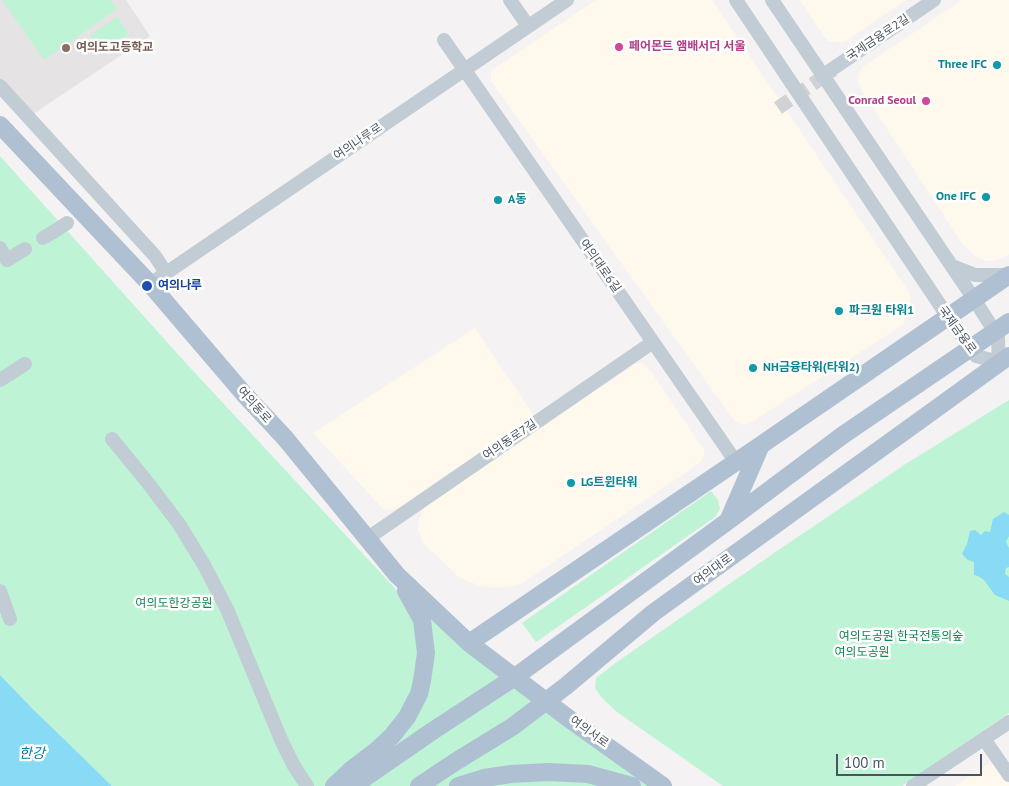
<!DOCTYPE html>
<html>
<head>
<meta charset="utf-8">
<style>
  body { margin:0 }
  #map { position:relative; width:1009px; height:786px; overflow:hidden; background:#f4f2f2; font-family:"PT Sans",sans-serif }
  canvas { display:block }
  .scale { position:absolute; left:836px; top:754px; width:146px; height:22px; box-sizing:border-box; border:2px solid #485462; border-top:0; padding-left:6px; font-size:15px; line-height:18px; white-space:nowrap; color:#485462; -webkit-text-stroke:4px #fff; paint-order:stroke }
</style>
</head>
<body>
<div id="map">
<canvas width="1009" height="786"></canvas>
<div class="scale">100 m</div>
</div>
<script>
const c = document.querySelector('canvas').getContext('2d');
c.lineJoin = 'round';
function paint(path, color) {
  c.fillStyle = color;
  c.fill(path, 'evenodd');
}
function toPath(rows) {
  const path = new Path2D();
  for (const r of rows) {
    path.moveTo(r[0], r[1]);
    for (let i = 2; i < r.length; i += 2) path.lineTo(r[i], r[i + 1]);
  }
  return path;
}
function trace(path, color, width, dash) {
  c.strokeStyle = color;
  c.lineWidth = width;
  c.lineCap = dash ? 'butt' : 'round';
  c.setLineDash(dash || []);
  c.stroke(path);
}
function label(font, color, halo, rows, align = 'center') {
  c.font = font + ' "PT Sans","Noto Sans KR",sans-serif';
  c.lineWidth = 5;
  c.setLineDash([]);
  c.textBaseline = 'middle';
  c.strokeStyle = halo;
  c.fillStyle = color;
  for (const [text, x, y, turn = 0] of rows) {
    c.save();
    c.translate(x, y);
    c.rotate((+turn || 0) * Math.PI / 180);
    c.textAlign = isNaN(turn) ? turn : align;
    if (halo) c.strokeText(text, 0, 0);
    c.fillText(text, 0, 0);
    c.restore();
  }
}
const commercial = toPath([
  [596,0,712,0,909,292,911,303,910,310,903,325,747,425,740,424,735,422,491,81,491,74,492,70],
  [800,0,906,0,846,41,840,43,829,41,824,36],
  [962,0,1009,0,1009,254,1003,258,994,261,987,261,976,257,964,246,860,88,858,80,860,71,864,66],
  [475,328,533,414,517,427,399,507,393,510,383,509,313,433],
  [642,363,648,367,704,450,704,456,700,463,521,584,506,587,496,588,481,586,465,580,459,577,423,543,418,529,419,520,421,513,426,506,635,364],
  [993,764,998,766,1009,783,1009,786,955,786,986,765]
]);
const education = toPath([
  [0,0,126,0,150,36,27,118,0,88]
]);
const green = toPath([
  [2,0,110,0,117,9,44,60],
  [117,17,129,34,101,53,90,36],
  [0,156,184,361,404,598,654,786,112,786,73,749,0,675],
  [1009,400,1009,713,902,786,723,786,617,712,602,698,595,688,596,678,614,664,774,553,907,463],
  [711,491,718,500,720,509,715,517,536,642,522,623]
]);
const water = toPath([
  [1004,512,1009,515,1009,536,1006,542,1009,548,1009,567,1006,568,1005,574,1009,577,1009,601,995,595,984,580,978,576,974,575,974,562,968,560,962,554,967,544,970,531,975,530,981,535,985,531,990,532,993,519],
  [0,675,35,711,112,786,0,786]
]);
const minorTunnel = toPath([
  [778,108,833,70]
]);
const minor = toPath([
  [510,0,528,26],
  [736,0,948,317,976,356,999,362,998,338,995,332,974,299,772,0],
  [444,40,736,462],
  [822,76,934,0],
  [0,86,155,256,166,273],
  [43,238,55,231,67,223],
  [0,248,7,260,25,249],
  [952,266,975,275,1009,275],
  [150,284,567,0],
  [0,380,25,364],
  [112,439,148,483,179,524,204,565,227,609,282,742,294,766,307,786],
  [368,538,653,342],
  [0,591,10,619],
  [984,739,1009,775],
  [913,786,1009,722]
]);
const major = toPath([
  [0,125,150,284,244,394,285,438,397,575,469,643,572,721,663,786],
  [728,521,761,445,1009,275],
  [469,643,761,445],
  [334,786,351,770,376,751,392,736,407,717,419,694,422,681,426,653,422,620,406,591],
  [353,786,434,730,515,677,728,521,843,435,1009,322],
  [419,786,455,762,512,727,566,686,653,613,1009,356],
  [458,786,484,778,511,774,548,772,588,774,632,786]
]);
const markers = [
  [619,47,5,"#d1479c"],
  [66,48,5,"#8d6e63"],
  [997,65,5,"#0f9aa8"],
  [926,101,5,"#d1479c"],
  [986,197,5,"#0f9aa8"],
  [498,200,5,"#0f9aa8"],
  [147,286,6,"#1a4fb4"],
  [839,311,5,"#0f9aa8"],
  [753,368,5,"#0f9aa8"],
  [571,483,5,"#0f9aa8"]
];
const streetNames = [
  ["국제금융로2길",878,38,-34],
  ["여의나루로",358,142,-34],
  ["여의대로6길",600,266,55],
  ["국제금융로",957,330,54],
  ["여의동로",254,405,48],
  ["여의동로7길",510,440,-34],
  ["여의대로",713,570,-36],
  ["여의서로",589,732,36]
];
const hotelNames = [
  ["페어몬트 앰배서더 서울",629,47],
  ["Conrad Seoul",916,101,"right"]
];
const educationNames = [
  ["여의도고등학교",76,48]
];
const cultureNames = [
  ["Three IFC",987,65,"right"],
  ["One IFC",976,197,"right"],
  ["A동",508,200],
  ["파크원 타워1",849,311],
  ["NH금융타워(타워2)",763,368],
  ["LG트윈타워",581,483]
];
const transitNames = [
  ["여의나루",158,286]
];
const parkNames = [
  ["여의도한강공원",174,604],
  ["여의도공원 한국전통의숲",901,637],
  ["여의도공원",862,653]
];
const waterNames = [
  ["한강",32,754]
];
paint(commercial, '#fef9ec');
paint(education, '#e5e3e4');
paint(green, '#bef4d5');
paint(water, '#88daf5');
trace(minorTunnel, '#d2d2d5', 14, [14, 7]);
trace(minor, '#c2ccd4', 14);
trace(major, '#b0c0d3', 18);
for (const [x, y, r, color] of markers) {
  const dot = new Path2D();
  dot.arc(x, y, r, 0, 2 * Math.PI);
  c.fillStyle = color;
  c.fill(dot);
  trace(dot, '#fff', 2);
}
label('12px', '#485462', '#fff', streetNames);
label('bold 12px', '#b23c85', '#fff', hotelNames, 'left');
label('bold 12px', '#785e54', '#fff', educationNames, 'left');
label('bold 12px', '#0d838f', '#fff', cultureNames, 'left');
label('bold 12px', '#164399', '#fff', transitNames, 'left');
label('12px', '#0f874f', '#fff', parkNames);
label('italic 14px', '#037ba2', '#fff', waterNames);
</script>
</body>
</html>
